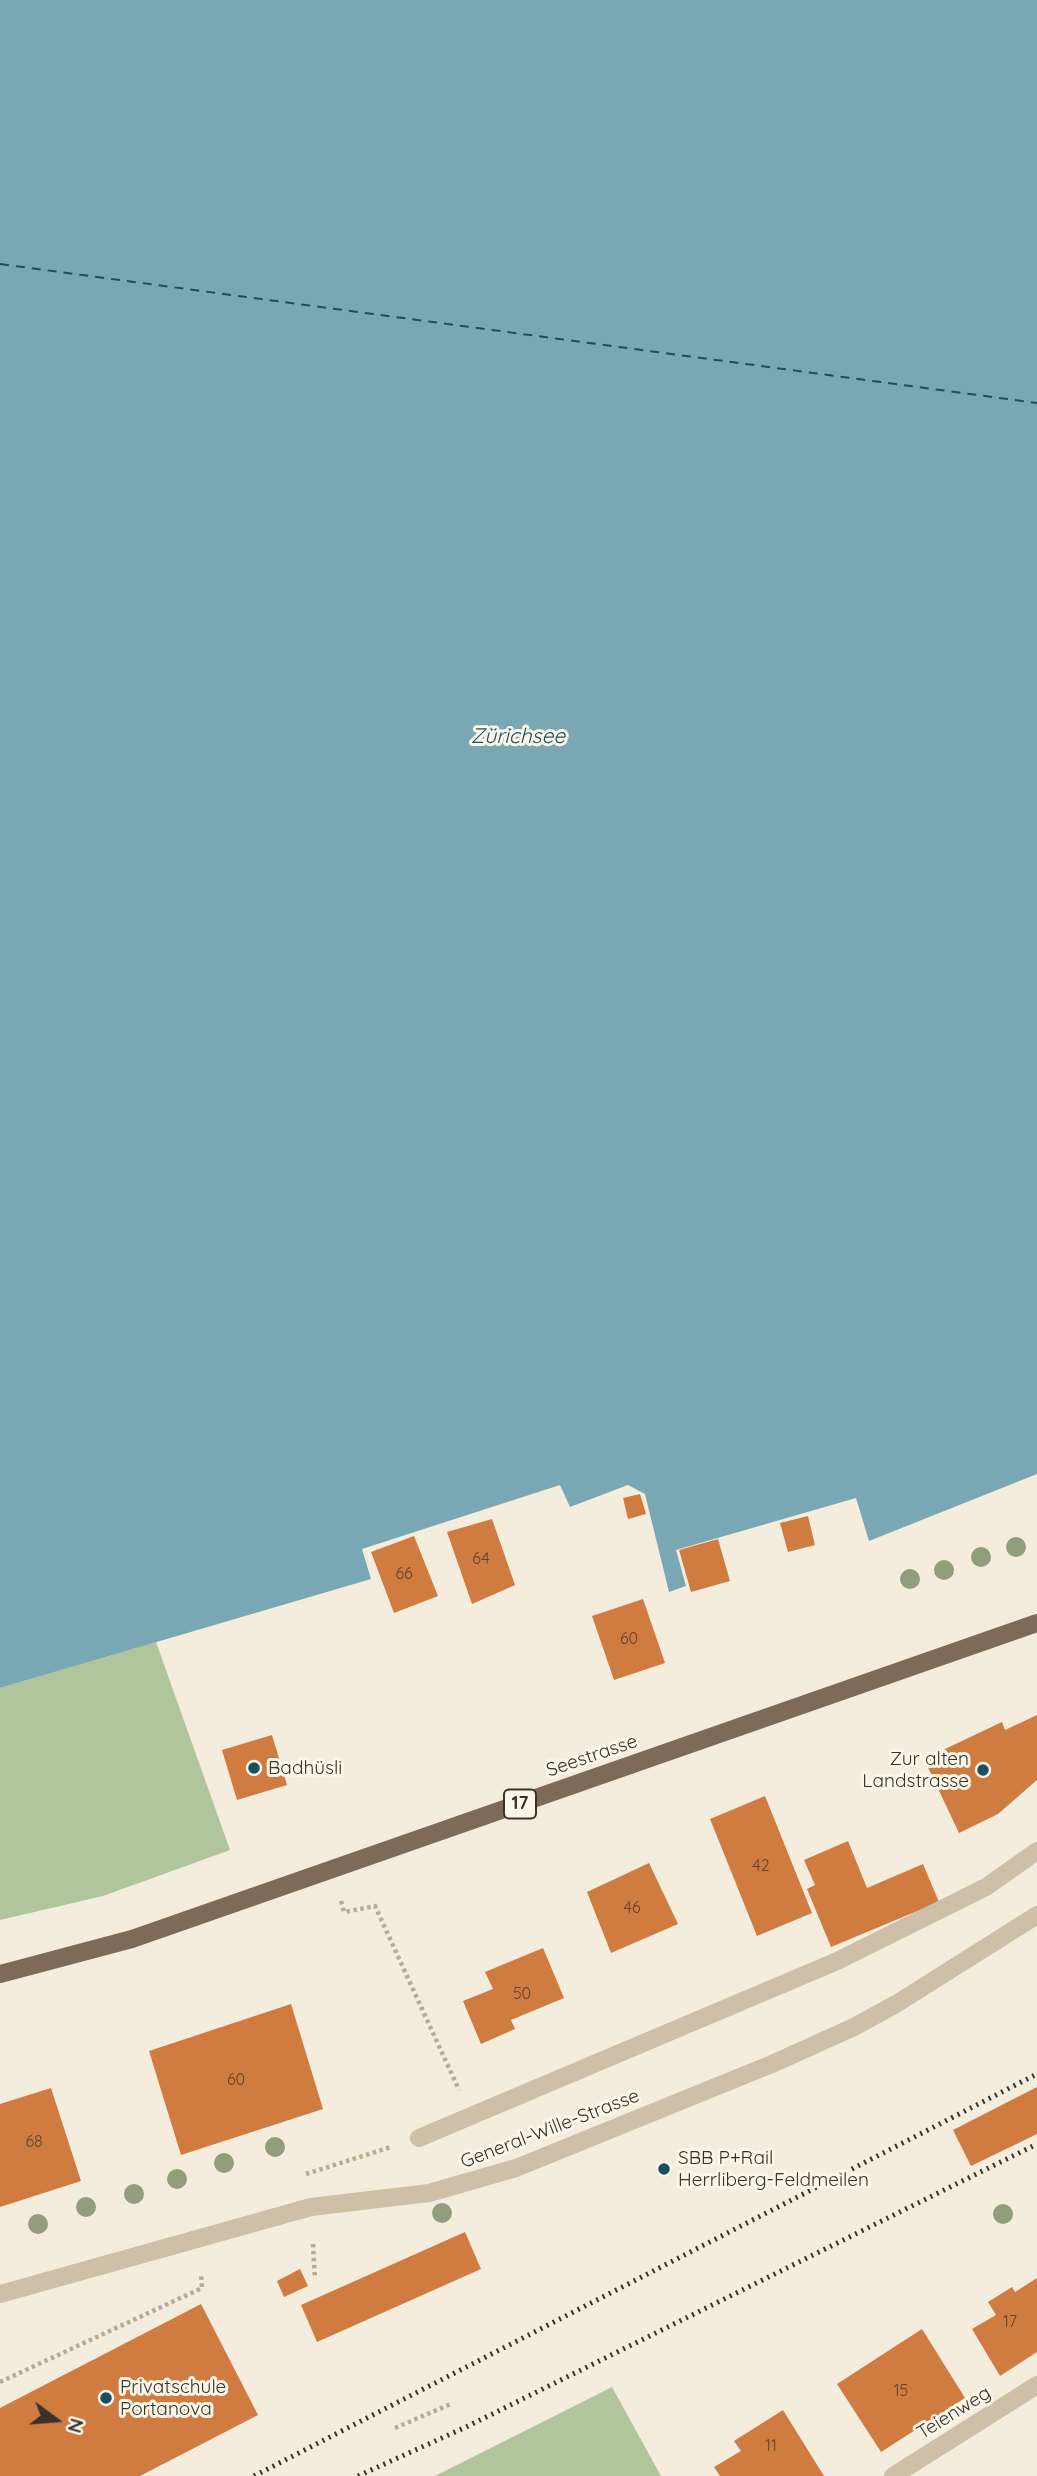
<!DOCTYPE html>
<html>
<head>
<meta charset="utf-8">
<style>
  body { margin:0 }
  #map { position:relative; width:1037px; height:2476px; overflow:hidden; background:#f4eddd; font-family:Quicksand,sans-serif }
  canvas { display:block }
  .north { position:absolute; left:21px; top:2385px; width:70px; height:70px; -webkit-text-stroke:5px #fbf6ea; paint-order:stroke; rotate:106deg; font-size:19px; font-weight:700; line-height:28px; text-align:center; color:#3a3128 }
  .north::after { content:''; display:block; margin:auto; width:24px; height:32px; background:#3a3128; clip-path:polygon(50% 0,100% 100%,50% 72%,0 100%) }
</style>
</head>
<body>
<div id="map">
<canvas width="1037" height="2476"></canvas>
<div class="north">N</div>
</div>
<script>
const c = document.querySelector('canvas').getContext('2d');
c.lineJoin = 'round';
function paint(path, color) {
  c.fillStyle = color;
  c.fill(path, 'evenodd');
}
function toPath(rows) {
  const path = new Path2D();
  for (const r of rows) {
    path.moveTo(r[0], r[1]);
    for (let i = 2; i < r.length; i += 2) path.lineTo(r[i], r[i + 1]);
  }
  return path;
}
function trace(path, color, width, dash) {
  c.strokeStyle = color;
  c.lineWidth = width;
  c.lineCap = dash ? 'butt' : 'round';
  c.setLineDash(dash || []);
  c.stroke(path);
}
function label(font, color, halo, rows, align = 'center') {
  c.font = font + ' Quicksand,sans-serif';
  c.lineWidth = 6;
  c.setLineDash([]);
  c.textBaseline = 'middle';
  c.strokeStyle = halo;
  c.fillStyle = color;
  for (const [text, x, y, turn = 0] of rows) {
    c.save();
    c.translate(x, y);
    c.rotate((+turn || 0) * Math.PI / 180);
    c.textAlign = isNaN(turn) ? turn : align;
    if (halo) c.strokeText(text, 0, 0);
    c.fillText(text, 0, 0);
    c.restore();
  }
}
const green = toPath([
  [156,1642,230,1850,103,1896,0,1920,0,1688],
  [612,2387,661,2476,435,2476]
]);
const water = toPath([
  [0,0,1037,0,1037,1474,869,1541,856,1498,676,1550,686,1586,669,1592,645,1494,628,1485,570,1507,560,1485,362,1549,371,1579,0,1688]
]);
const ferry = toPath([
  [0,264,1037,403]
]);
const building = toPath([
  [640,1494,646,1514,628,1519,623,1498],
  [808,1516,815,1545,788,1552,780,1523],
  [492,1519,515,1585,472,1604,447,1532],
  [414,1536,438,1596,394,1613,371,1552],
  [718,1539,730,1581,691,1592,679,1550],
  [643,1599,665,1663,614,1680,592,1616],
  [1037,1715,1037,1780,998,1814,959,1833,924,1759,1002,1722,1005,1730],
  [272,1735,287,1785,237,1800,222,1750],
  [765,1796,812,1913,757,1936,710,1819],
  [848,1841,867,1888,923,1864,939,1902,831,1947,807,1889,815,1885,804,1860],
  [649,1863,678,1924,611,1953,587,1892],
  [543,1948,564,1998,511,2020,515,2029,481,2044,463,2001,493,1989,485,1972],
  [291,2004,323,2109,181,2155,149,2051],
  [1037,2087,1037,2134,971,2166,953,2130],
  [51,2088,81,2181,0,2207,0,2104],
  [465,2232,481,2269,317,2342,301,2305],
  [300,2269,308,2286,284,2297,277,2281],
  [1037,2278,1037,2352,1000,2376,972,2329,996,2315,988,2302,1012,2287,1015,2292],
  [201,2304,258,2415,140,2476,0,2476,0,2408],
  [922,2329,965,2398,881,2452,837,2384],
  [783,2410,824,2476,720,2476,714,2467,741,2451,734,2441]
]);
const path = toPath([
  [341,1901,344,1912,375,1906,459,2090],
  [306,2174,391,2147],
  [313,2244,315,2279],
  [0,2382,202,2288,201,2273],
  [395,2428,453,2403]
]);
const service = toPath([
  [419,2138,835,1962,986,1887,1037,1851]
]);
const minor = toPath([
  [0,2294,311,2207,429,2193,516,2168,772,2064,854,2027,896,2004,1037,1915],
  [893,2476,1037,2385]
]);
const primary = toPath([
  [0,1974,132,1939,1037,1623]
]);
const rail = toPath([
  [254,2476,1037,2074],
  [358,2476,466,2427,1037,2144]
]);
const trees = [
  [1016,1547],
  [981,1557],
  [944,1570],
  [910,1579],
  [275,2147],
  [224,2163],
  [177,2179],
  [134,2194],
  [86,2207],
  [442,2213],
  [1003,2214],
  [38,2224]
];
const markers = [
  [254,1768,7,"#1a4f60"],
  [983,1770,7,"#1a4f60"],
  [664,2169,7,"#1a4f60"],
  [106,2398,7,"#1a4f60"]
];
const numberNames = [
  ["64",481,1559],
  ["66",404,1574],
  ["60",629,1639],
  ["42",761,1866],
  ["46",632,1908],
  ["50",522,1994],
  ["60",236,2080],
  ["68",34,2142],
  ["17",1010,2322],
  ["15",901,2391],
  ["11",771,2446]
];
const shields = [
  [520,1804,32]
];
const shieldNames = [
  ["17",520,1804]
];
const streetNames = [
  ["Seestrasse",592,1756,-19],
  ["General-Wille-Strasse",550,2129,-21],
  ["Teienweg",954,2413,-32]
];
const poiNames = [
  ["Zur alten",969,1759,"right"],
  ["Landstrasse",969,1781,"right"],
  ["Badhüsli",268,1768],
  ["SBB P+Rail",678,2158],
  ["Herrliberg-Feldmeilen",678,2180],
  ["Privatschule",120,2387],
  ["Portanova",120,2409]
];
const waterNames = [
  ["Zürichsee",518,737]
];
paint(green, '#b0c59b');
paint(water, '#79a8b4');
trace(ferry, '#1a4f60', 2, [9, 7]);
paint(building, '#d07b40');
trace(path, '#baaa91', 4.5, [3.5, 3.5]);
trace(service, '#cebfa7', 18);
trace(minor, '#cebfa7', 18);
trace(primary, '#7d6b58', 18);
trace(rail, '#3a3128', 5, [2, 5]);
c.fillStyle = '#929d7b';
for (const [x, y] of trees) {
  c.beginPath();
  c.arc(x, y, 10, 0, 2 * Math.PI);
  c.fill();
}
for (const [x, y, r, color] of markers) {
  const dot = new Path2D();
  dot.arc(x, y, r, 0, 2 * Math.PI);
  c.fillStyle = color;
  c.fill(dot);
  trace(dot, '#fbf6ea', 2.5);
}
label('16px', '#60442e', null, numberNames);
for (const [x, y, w] of shields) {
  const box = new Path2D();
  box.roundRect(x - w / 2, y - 14.5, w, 29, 5);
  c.fillStyle = '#fbf6ea';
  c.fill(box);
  trace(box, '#3a3128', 2);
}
label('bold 18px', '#3a3128', null, shieldNames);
label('19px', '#3a3128', '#fbf6ea', streetNames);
label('19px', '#3a3128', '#fbf6ea', poiNames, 'left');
label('italic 21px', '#1a4f60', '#fbf6ea', waterNames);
</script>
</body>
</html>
